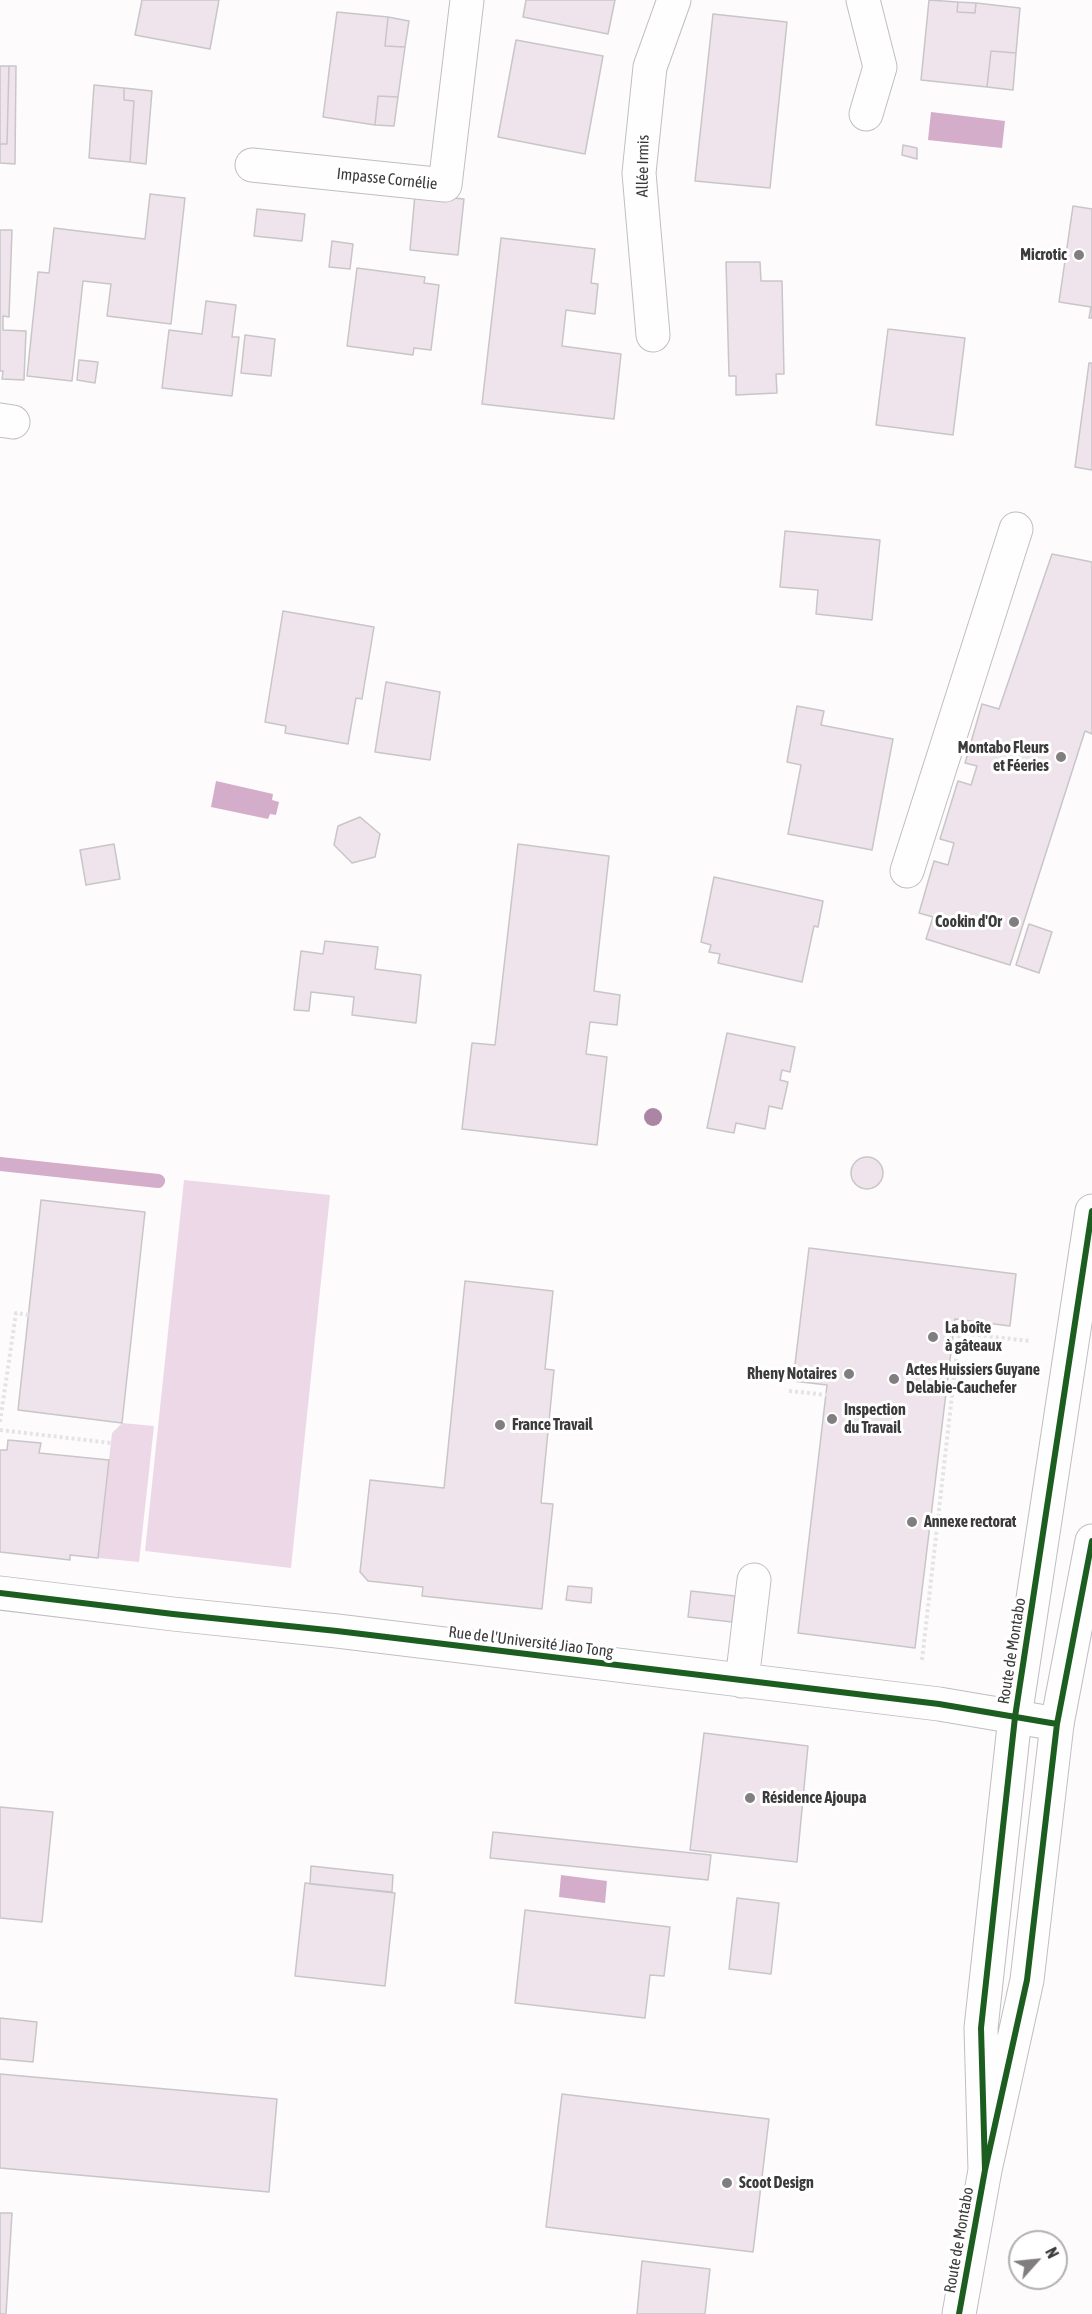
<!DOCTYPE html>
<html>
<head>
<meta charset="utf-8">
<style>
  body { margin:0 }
  #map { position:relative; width:1092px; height:2314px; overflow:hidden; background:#fdfbfc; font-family:"Asap Condensed",sans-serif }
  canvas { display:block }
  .north { position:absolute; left:1008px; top:2230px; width:60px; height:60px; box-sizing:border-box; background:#fff; border:2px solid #b1b1b1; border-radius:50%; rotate:63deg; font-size:16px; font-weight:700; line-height:24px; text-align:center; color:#3c3b3c }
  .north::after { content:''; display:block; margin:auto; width:21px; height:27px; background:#807e7f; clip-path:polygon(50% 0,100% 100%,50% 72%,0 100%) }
</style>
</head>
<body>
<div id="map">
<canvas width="1092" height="2314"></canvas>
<div class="north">N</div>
</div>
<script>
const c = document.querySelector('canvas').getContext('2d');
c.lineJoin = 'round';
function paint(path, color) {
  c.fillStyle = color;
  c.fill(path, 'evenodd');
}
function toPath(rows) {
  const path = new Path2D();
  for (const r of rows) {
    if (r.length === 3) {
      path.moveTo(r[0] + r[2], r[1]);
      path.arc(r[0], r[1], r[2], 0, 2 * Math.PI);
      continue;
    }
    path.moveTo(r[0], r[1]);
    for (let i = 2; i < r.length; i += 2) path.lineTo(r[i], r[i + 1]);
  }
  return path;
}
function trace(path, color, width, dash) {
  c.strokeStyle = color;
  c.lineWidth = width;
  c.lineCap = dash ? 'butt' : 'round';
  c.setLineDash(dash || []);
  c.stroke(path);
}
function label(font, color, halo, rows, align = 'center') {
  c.font = font + ' "Asap Condensed",sans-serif';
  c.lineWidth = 6;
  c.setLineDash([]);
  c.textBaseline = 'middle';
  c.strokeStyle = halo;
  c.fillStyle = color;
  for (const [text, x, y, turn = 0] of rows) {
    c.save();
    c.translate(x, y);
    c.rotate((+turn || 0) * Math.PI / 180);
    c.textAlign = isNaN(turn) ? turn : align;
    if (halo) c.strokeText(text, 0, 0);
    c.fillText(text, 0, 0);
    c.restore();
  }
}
const green = toPath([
  [184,1180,330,1195,291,1568,145,1551],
  [122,1423,154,1426,139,1562,98,1558,112,1433]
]);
const water = toPath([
  [931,112,1005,121,1002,148,928,140],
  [216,781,273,794,272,800,279,802,276,815,270,814,268,819,211,807],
  [561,1875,607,1881,605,1903,559,1897]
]);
const stream = toPath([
  [0,1164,158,1181]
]);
const building = toPath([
  [142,0,219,0,210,49,135,35,142,0],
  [526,0,615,0,608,34,523,17,526,0],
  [929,0,958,2,957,12,975,13,976,3,1020,8,1016,53,991,51,987,87,921,80,929,0],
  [958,2,976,3,975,13,957,12,958,2],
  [337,12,388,17,385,46,405,47,398,97,378,96,375,125,323,117,337,12],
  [713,14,787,22,770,188,695,181,713,14],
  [388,17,409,21,405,47,385,46,388,17],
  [516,40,603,56,585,154,498,137,516,40],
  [991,51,1016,53,1013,90,987,87,991,51],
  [0,66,9,66,7,144,0,144,0,66],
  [9,66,16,66,15,164,0,163,0,144,7,144,9,66],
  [94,85,124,88,124,100,134,101,130,162,89,158,94,85],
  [124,88,152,91,146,164,130,162,134,101,124,100,124,88],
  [378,96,398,97,394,126,375,125,378,96],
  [903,145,917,148,917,159,902,155,903,145],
  [150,194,185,198,171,324,107,316,111,284,83,281,72,381,27,376,38,272,49,273,54,228,145,239,150,194],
  [415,194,464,199,458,255,410,250,415,194],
  [1073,206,1092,209,1092,318,1089,318,1091,307,1059,302,1073,206],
  [257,209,305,214,302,241,254,236,257,209],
  [0,230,12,230,9,317,3,316,3,330,26,331,24,380,2,379,3,371,0,371,0,230],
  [501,238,595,249,591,283,598,284,595,314,566,310,562,346,621,354,614,419,482,404,501,238],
  [332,241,353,244,350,269,329,267,332,241],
  [726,262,760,262,761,281,782,281,784,374,776,374,777,393,736,395,736,376,729,376,726,262],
  [357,268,425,277,424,283,439,285,431,350,414,348,413,355,347,346,357,268],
  [206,301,236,305,232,337,239,337,232,396,162,388,169,330,202,334,206,301],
  [888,329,965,338,953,435,876,425,888,329],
  [245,335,275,339,271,376,241,373,245,335],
  [79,360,98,362,95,383,77,380,79,360],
  [1089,363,1092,363,1092,470,1075,467,1089,363],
  [785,531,880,540,872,620,816,614,818,590,780,587,785,531],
  [1052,554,1092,562,1092,734,1085,731,1010,965,926,939,933,917,919,913,934,861,948,865,954,843,940,839,958,781,971,785,977,766,965,763,982,704,999,709,1052,554],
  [283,611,374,627,362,699,356,698,348,744,285,733,286,726,265,722,283,611],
  [386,682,440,692,430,760,375,752,386,682],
  [797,706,824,711,821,725,893,739,872,850,788,834,801,765,787,762,797,706],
  [360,817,380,834,375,857,352,863,334,845,338,826,360,817],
  [114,844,120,879,86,885,80,850,114,844],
  [518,844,609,856,594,991,620,995,617,1025,590,1022,586,1054,607,1057,597,1145,462,1129,472,1043,495,1045,518,844],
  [714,877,823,901,818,927,814,926,802,982,718,963,720,954,709,952,711,945,701,942,714,877],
  [1029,924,1052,932,1039,973,1016,965,1029,924],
  [325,941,378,947,375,969,421,975,416,1023,352,1015,354,997,311,992,309,1011,294,1010,301,951,323,954,325,941],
  [727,1033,795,1047,790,1072,782,1070,780,1080,788,1082,782,1109,769,1106,765,1129,736,1123,734,1133,707,1128,727,1033],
  [867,1173,16],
  [41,1200,145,1212,122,1423,18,1410,41,1200],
  [809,1248,1016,1274,1010,1326,955,1319,915,1648,798,1633,827,1385,793,1381,809,1248],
  [465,1281,553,1291,545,1369,554,1370,541,1503,553,1504,542,1609,422,1596,423,1587,368,1581,360,1572,370,1480,444,1488,465,1281],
  [8,1440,41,1443,39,1453,109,1460,98,1558,70,1555,70,1560,0,1552,0,1450,7,1450,8,1440],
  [568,1586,592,1588,591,1603,566,1600,568,1586],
  [691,1591,735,1596,732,1622,688,1617,691,1591],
  [704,1733,808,1746,797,1862,690,1850,704,1733],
  [0,1807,53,1812,42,1922,0,1918,0,1807],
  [493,1832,711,1855,708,1880,490,1858,493,1832],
  [311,1866,393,1875,392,1892,310,1884,311,1866],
  [305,1883,395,1893,385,1986,295,1976,305,1883],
  [737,1898,779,1903,771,1974,729,1969,737,1898],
  [525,1910,670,1927,664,1976,650,1975,645,2018,515,2003,525,1910],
  [0,2018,37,2022,33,2062,0,2059,0,2018],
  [0,2074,277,2099,269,2192,0,2168,0,2074],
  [562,2094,769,2119,753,2252,546,2227,562,2094],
  [0,2213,12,2213,6,2314,0,2314,0,2213],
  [642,2261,710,2269,705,2314,637,2314,642,2261]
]);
const path = toPath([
  [789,1391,827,1395],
  [0,1422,16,1313,29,1315],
  [0,1430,111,1443],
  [922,1660,959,1333,1030,1341]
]);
const minor = toPath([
  [863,0,880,67,866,114],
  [252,165,445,185,467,0],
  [653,335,639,173,650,67,674,0],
  [0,420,13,422],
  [907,871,1016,529],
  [0,1593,173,1614,337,1631,939,1704,1057,1724],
  [742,1681,754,1580]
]);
const major = toPath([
  [985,2170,981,2028,1015,1717,1092,1211],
  [959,2314,985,2170,1027,1980,1057,1724,1092,1541]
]);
const cycleway = toPath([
  [0,1593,173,1614,337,1631,939,1704,1057,1724],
  [985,2170,981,2028,1015,1717,1092,1211],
  [959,2314,985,2170,1027,1980,1057,1724,1092,1541]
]);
const trees = [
  [653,1117]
];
const markers = [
  [1079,255,6,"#807e7f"],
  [1061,757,6,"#807e7f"],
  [1014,922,6,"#807e7f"],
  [933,1337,6,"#807e7f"],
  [849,1374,6,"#807e7f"],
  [894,1379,6,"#807e7f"],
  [832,1419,6,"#807e7f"],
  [500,1425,6,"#807e7f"],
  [912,1522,6,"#807e7f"],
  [750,1798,6,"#807e7f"],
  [727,2183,6,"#807e7f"]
];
const streetNames = [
  ["Allée Irmis",643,166,-89],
  ["Impasse Cornélie",387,179,6],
  ["Rue de l'Université Jiao Tong",531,1642,7],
  ["Route de Montabo",1012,1651,-81],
  ["Route de Montabo",959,2240,-80]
];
const poiNames = [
  ["Microtic",1067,255,"right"],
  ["Montabo Fleurs",1049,748,"right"],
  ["et Féeries",1049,766,"right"],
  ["Cookin d'Or",1002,922,"right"],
  ["La boîte",945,1328],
  ["à gâteaux",945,1346],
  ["Actes Huissiers Guyane",906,1370],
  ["Delabie-Cauchefer",906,1388],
  ["Rheny Notaires",837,1374,"right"],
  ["Inspection",844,1410],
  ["du Travail",844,1428],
  ["France Travail",512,1425],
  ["Annexe rectorat",924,1522],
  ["Résidence Ajoupa",762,1798],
  ["Scoot Design",739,2183]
];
paint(green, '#ecd8e7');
paint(water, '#d3adca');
trace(stream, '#d3adca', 14);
paint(building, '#efe3ec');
trace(building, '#c8c6c7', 1.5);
trace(minor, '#c0bec0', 35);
trace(major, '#c0bec0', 35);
trace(path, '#e5e4e5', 4, [3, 3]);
trace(minor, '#fffeff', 33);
trace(major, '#fffeff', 33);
trace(cycleway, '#1b5e20', 6);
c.fillStyle = '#ab86a4';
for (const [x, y] of trees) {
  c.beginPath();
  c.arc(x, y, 9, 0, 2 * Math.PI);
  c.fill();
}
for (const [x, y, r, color] of markers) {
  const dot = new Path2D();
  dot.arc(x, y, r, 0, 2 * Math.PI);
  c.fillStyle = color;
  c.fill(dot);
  trace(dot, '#fff', 2);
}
label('16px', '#3c3b3c', '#fff', streetNames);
label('bold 16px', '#3c3b3c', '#fff', poiNames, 'left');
</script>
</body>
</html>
